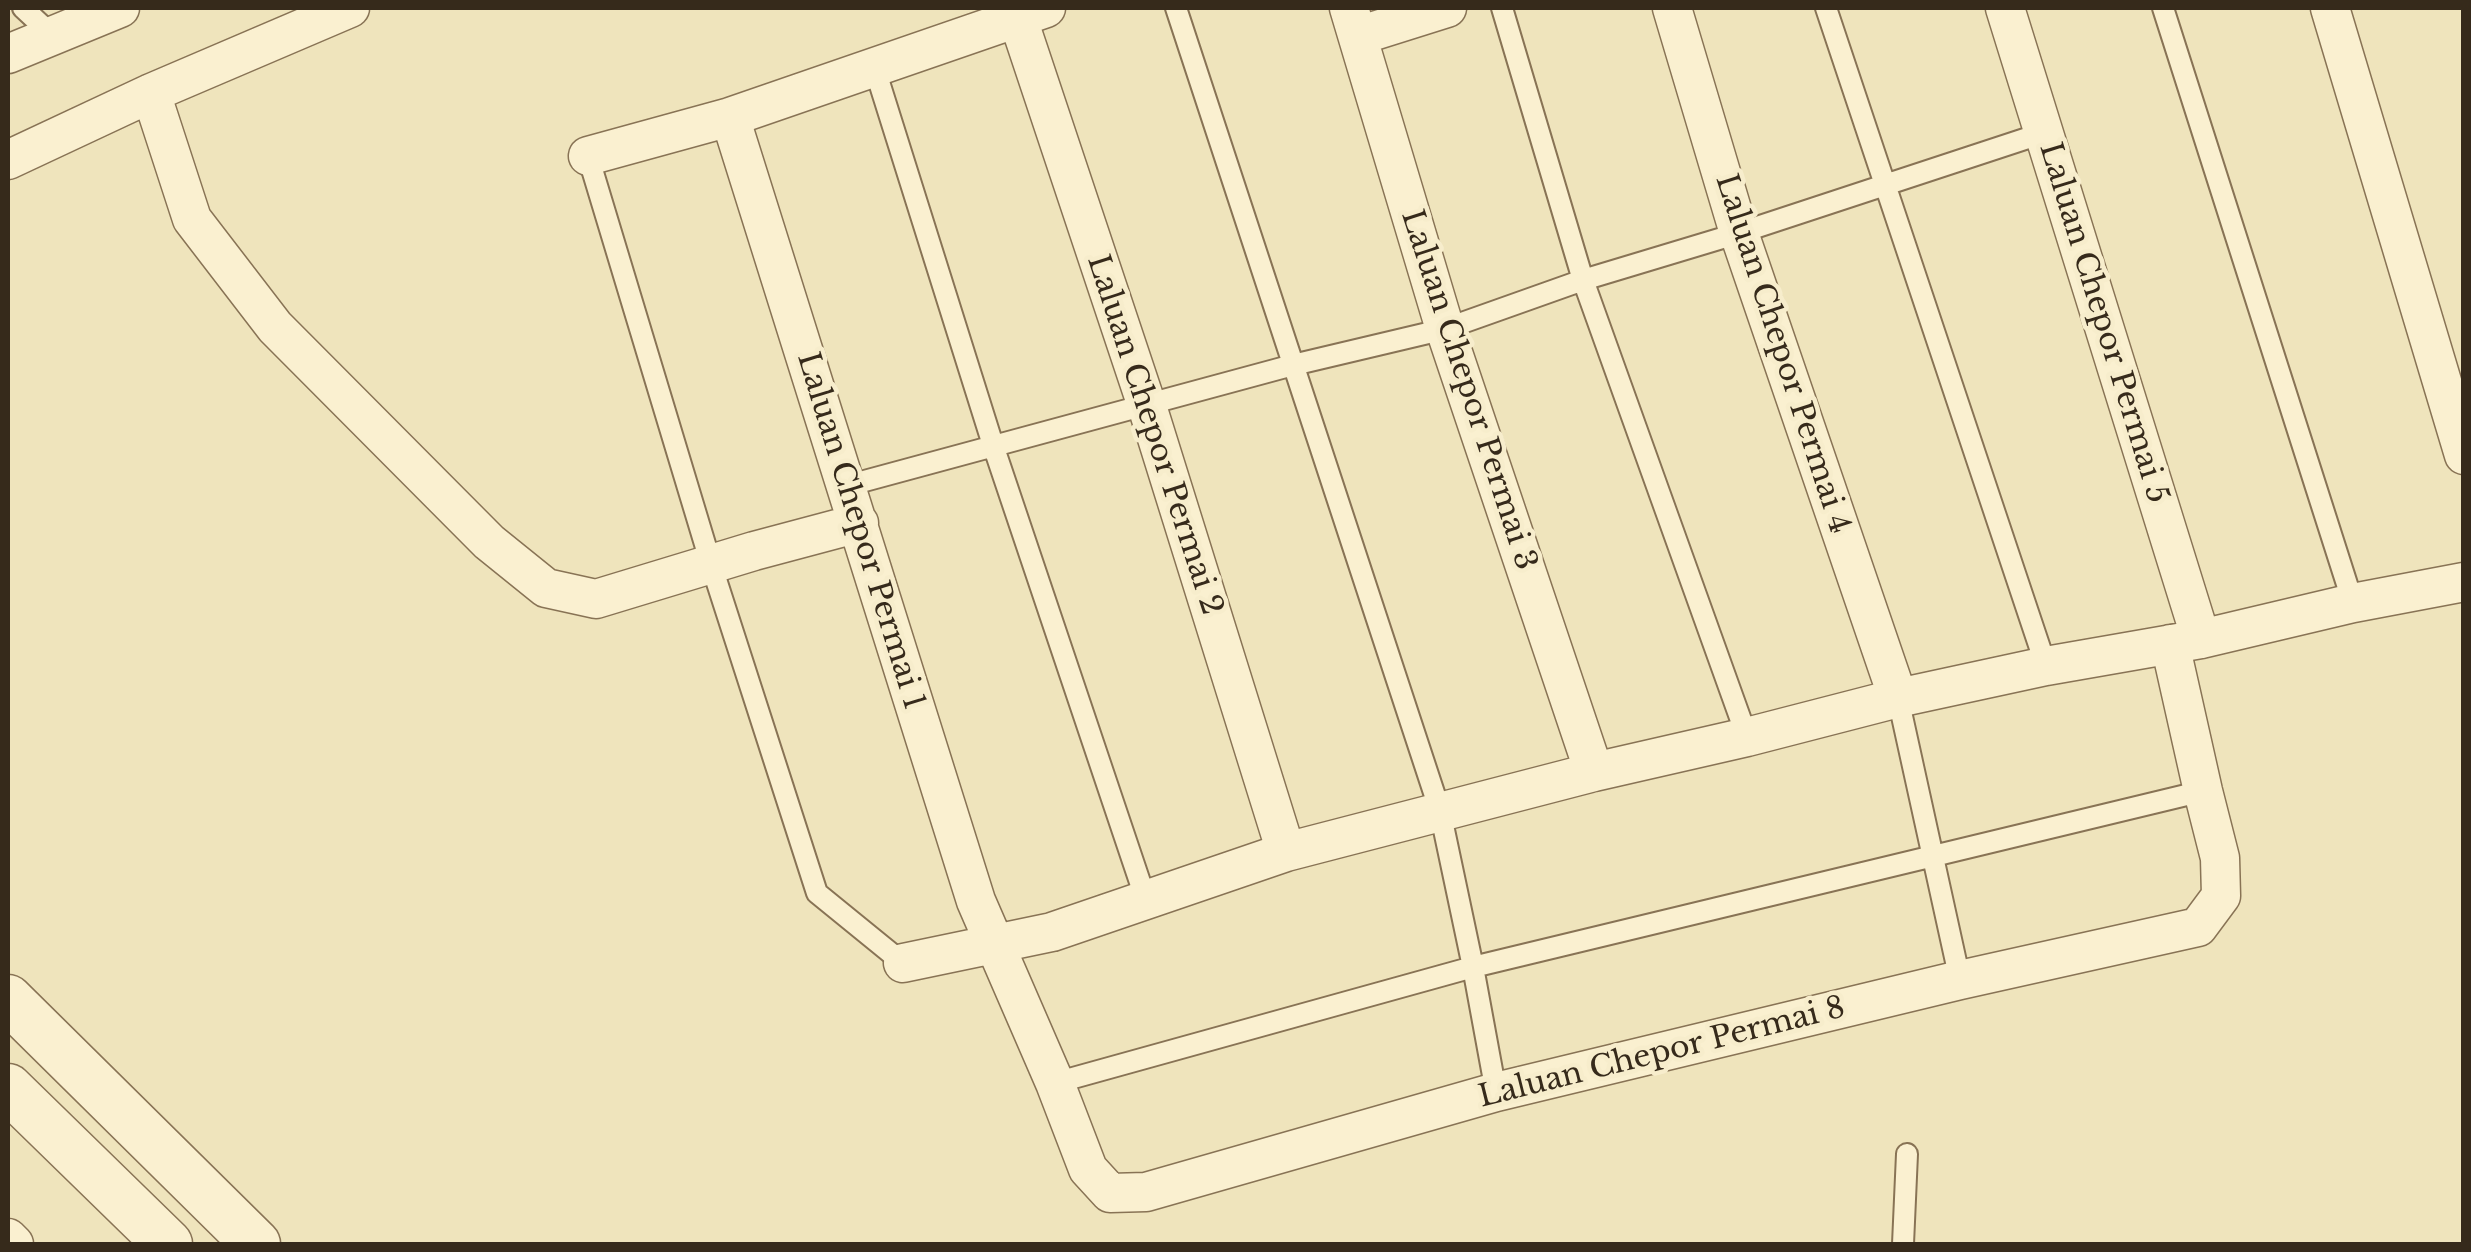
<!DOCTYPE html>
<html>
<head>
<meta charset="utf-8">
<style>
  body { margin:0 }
  #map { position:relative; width:2471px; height:1252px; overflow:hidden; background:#efe4bc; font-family:"Libre Baskerville",serif }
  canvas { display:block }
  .frame { position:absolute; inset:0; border:10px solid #362a1b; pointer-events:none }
</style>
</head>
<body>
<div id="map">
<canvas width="2471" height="1252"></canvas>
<div class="frame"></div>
</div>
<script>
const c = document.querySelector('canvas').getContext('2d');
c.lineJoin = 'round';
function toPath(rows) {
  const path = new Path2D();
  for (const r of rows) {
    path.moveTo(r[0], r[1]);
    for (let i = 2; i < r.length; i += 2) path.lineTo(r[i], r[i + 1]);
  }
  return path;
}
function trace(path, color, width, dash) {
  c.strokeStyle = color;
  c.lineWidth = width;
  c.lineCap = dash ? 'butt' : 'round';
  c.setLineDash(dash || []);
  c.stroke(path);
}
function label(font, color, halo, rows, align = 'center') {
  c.font = font + ' "Libre Baskerville",serif';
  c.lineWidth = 9;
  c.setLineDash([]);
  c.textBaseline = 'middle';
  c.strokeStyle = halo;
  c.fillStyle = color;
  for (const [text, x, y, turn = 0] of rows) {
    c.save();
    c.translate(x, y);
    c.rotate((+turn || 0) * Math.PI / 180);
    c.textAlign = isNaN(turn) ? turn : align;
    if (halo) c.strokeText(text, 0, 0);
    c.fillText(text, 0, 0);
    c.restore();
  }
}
const service = toPath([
  [23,8,51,34],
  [1176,8,1440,811,1473,967,1496,1092],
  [1502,8,1583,280,1747,737],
  [1826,8,2046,666],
  [2163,8,2353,603],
  [874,66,993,445,1146,900],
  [588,156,711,564,817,893,903,963],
  [846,486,1293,365,1445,329,1583,280,1739,233,2043,133],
  [1898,698,1960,980],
  [1055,1083,1473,967,2203,791],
  [1903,1244,1907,1154]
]);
const minor = toPath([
  [1349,8,1445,329,1594,772],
  [1672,8,1739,233,1898,698],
  [2005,8,2201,639],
  [2330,8,2464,455],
  [1018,19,1147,406,1286,852],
  [1358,36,1447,8],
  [8,54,120,8],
  [151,93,192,219,275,327,489,542,546,588,596,599,754,551,859,523],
  [730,117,976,901,1055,1083,1088,1169,1110,1193,1146,1192,1496,1092,1960,980,2198,927,2221,896,2220,858,2203,791,2170,644],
  [588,156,730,117,1046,8],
  [8,160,151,93,350,8],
  [903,963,1052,932,1286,852,1594,772,1747,737,1898,698,2046,666,2201,639,2353,603,2464,582],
  [8,1238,14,1244]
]);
const tertiary = toPath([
  [8,999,256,1244],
  [8,1088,168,1244]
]);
const streetNames = [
  ["Laluan Chepor Permai 5",2103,323,73],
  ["Laluan Chepor Permai 4",1782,354,72],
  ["Laluan Chepor Permai 3",1468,390,72],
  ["Laluan Chepor Permai 2",1154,435,72],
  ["Laluan Chepor Permai 1",860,531,73],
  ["Laluan Chepor Permai 8",1662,1053,-14]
];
trace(service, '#887355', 24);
trace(minor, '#887355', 41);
trace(tertiary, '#887355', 51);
trace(service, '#faf0d0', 20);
trace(minor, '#faf0d0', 38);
trace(tertiary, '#faf0d0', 48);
label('30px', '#362a1b', '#f7edcc', streetNames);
</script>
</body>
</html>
